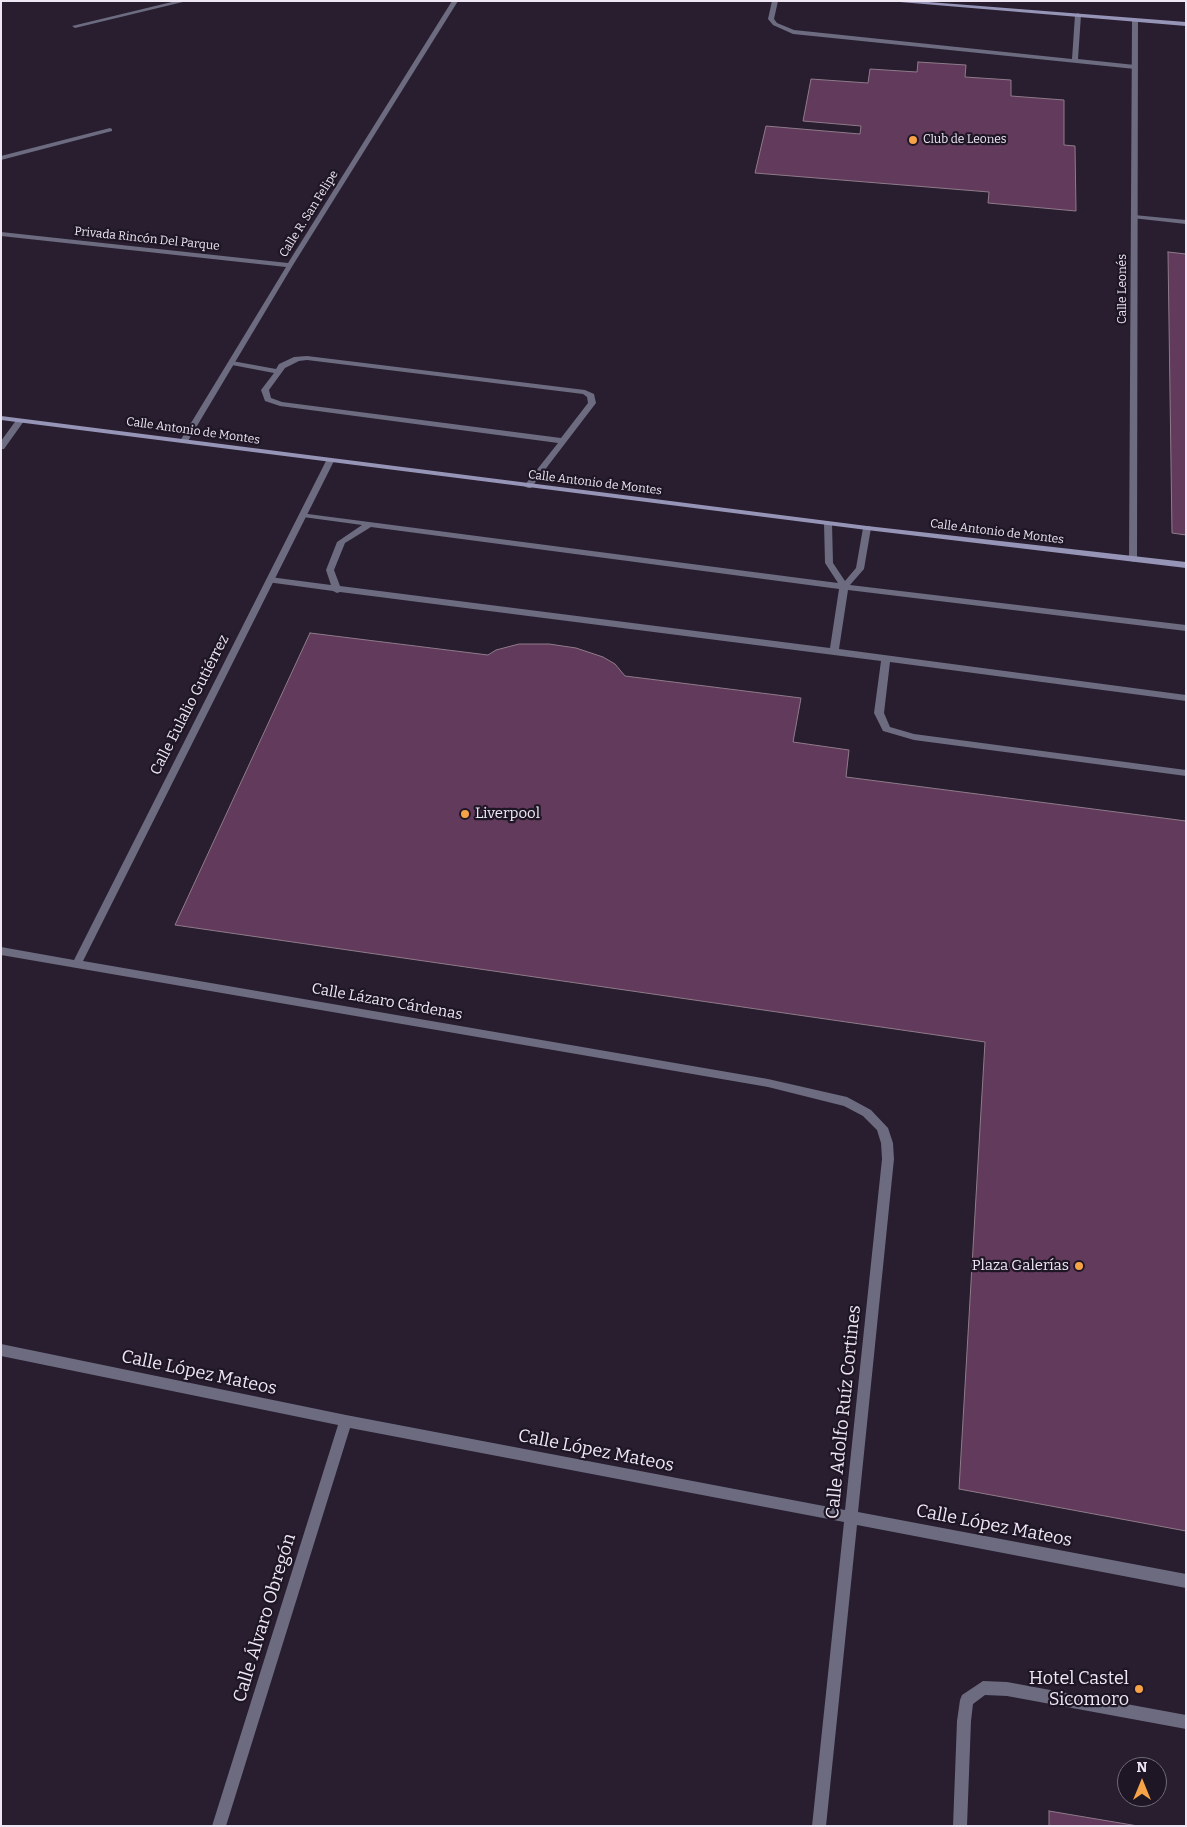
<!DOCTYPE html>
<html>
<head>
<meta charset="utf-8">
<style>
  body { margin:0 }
  #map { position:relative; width:1187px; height:1827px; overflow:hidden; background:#281e2f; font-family:Bitter,serif }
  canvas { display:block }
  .frame { position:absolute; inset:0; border:2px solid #eee7f3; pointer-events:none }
  .north { position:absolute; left:1117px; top:1757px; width:50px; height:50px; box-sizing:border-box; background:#1e1525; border:1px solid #716977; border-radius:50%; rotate:0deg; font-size:14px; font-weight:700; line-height:20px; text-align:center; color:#eee7f3 }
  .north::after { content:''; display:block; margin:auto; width:18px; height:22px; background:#f6a247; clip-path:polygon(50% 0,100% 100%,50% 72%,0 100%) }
</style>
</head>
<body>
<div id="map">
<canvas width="1187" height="1827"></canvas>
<div class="frame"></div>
<div class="north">N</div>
</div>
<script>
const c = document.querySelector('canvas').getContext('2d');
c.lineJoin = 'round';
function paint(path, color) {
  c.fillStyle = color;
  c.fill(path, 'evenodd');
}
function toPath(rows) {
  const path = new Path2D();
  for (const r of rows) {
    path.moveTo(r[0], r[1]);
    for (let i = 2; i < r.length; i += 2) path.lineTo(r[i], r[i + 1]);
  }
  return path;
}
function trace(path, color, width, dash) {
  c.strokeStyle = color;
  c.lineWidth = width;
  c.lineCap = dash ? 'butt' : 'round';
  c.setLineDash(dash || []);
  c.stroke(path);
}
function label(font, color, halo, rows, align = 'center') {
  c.font = font + ' Bitter,serif';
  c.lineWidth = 4.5;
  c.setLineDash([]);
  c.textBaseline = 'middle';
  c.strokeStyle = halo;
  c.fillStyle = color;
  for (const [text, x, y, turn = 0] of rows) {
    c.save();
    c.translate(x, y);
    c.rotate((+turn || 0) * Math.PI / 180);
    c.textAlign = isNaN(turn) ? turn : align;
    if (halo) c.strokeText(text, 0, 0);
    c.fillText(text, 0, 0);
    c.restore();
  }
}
const building = toPath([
  [918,62,966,65,965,77,1011,80,1011,96,1064,100,1064,145,1075,146,1076,211,988,203,989,192,755,173,766,126,860,134,861,126,803,121,811,79,868,83,870,69,917,72,918,62],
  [1168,252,1186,254,1186,535,1172,533,1168,252],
  [310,633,488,655,496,650,519,644,549,644,576,648,603,657,615,664,625,676,801,698,793,742,849,750,846,777,1186,821,1186,1531,959,1489,985,1042,175,925,310,633],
  [1049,1811,1138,1826,1049,1826,1049,1811]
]);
const lane = toPath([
  [772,1,778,1,774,19,777,23,794,30,1072,59,1075,15,1078,13,1081,15,1078,59,1135,65,1138,67,1135,69,793,34,773,25,768,19,772,1],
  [1134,215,1186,220,1186,224,1132,218,1131,217,1134,215],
  [307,356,585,390,594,394,596,403,531,488,528,488,524,486,558,443,280,406,265,401,261,390,274,373,232,365,228,363,232,361,276,369,279,364,294,357,307,356],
  [307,360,583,394,587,397,588,403,561,438,282,402,271,398,269,390,285,368,299,361,307,360],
  [300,513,838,583,825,563,824,523,828,521,832,523,833,563,845,581,856,568,863,528,867,526,870,526,871,528,864,569,850,585,1186,625,1186,631,848,590,839,649,1186,695,1186,701,890,662,884,713,890,727,914,734,1186,770,1186,776,914,740,883,731,874,713,881,661,340,592,337,593,333,591,267,582,266,580,270,577,331,585,326,570,337,542,362,525,303,517,300,517,300,513],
  [371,527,839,589,830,648,340,586,334,570,345,543,371,527],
  [983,1681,1007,1682,1186,1715,1186,1729,1007,1696,985,1695,973,1704,971,1721,967,1826,953,1826,957,1721,960,1700,962,1695,983,1681]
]);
const street = toPath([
  [176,1,187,1,75,28,72,26,176,1],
  [452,1,458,1,293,265,188,441,187,443,181,443,180,441,286,267,1,236,1,232,288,263,452,1],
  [1135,18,1138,20,1137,559,1133,562,1129,559,1132,20,1135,18],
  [110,128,112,129,112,131,1,160,1,156,110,128],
  [17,419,23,419,24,421,4,449,1,449,1,441,17,419],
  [327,459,330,459,334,461,83,961,768,1079,847,1097,871,1110,888,1128,893,1143,894,1159,858,1512,1186,1574,1186,1588,857,1525,826,1826,812,1826,844,1522,350,1428,226,1826,212,1826,338,1425,1,1356,1,1344,346,1415,845,1510,882,1159,881,1143,877,1130,863,1116,844,1106,768,1087,1,955,1,947,74,960,327,459]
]);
const secondary = toPath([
  [888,1,916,1,1186,22,1186,26,888,1],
  [1,416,867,526,1186,562,1186,568,867,530,1,420,1,416]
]);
const markers = [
  [913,140,5,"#f6a247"],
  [465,814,5,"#f6a247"],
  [1079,1266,5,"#f6a247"],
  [1139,1689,5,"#f6a247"]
];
const farPoinames = [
  ["Club de Leones",923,140]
];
const farStreetnames = [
  ["Calle R. San Felipe",309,214,-58],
  ["Privada Rincón Del Parque",147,239,6],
  ["Calle Leonés",1123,289,-90],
  ["Calle Antonio de Montes",193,431,8],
  ["Calle Antonio de Montes",595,483,7],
  ["Calle Antonio de Montes",997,532,7]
];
const streetNames = [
  ["Calle Eulalio Gutiérrez",190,705,-63],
  ["Calle Lázaro Cárdenas",387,1002,10]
];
const poiNames = [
  ["Liverpool",475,814],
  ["Plaza Galerías",1069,1266,"right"]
];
const nearStreetnames = [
  ["Calle López Mateos",199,1373,12],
  ["Calle Adolfo Ruíz Cortines",844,1412,-84],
  ["Calle López Mateos",596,1451,11],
  ["Calle López Mateos",994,1526,11],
  ["Calle Álvaro Obregón",265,1618,-73]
];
const nearPoinames = [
  ["Hotel Castel",1129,1679],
  ["Sicomoro",1129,1700]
];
paint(building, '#623a5b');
trace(building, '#8f7b8a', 1);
paint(lane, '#6c6b80');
paint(street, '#6c6b80');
paint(secondary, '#9694b7');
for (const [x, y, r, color] of markers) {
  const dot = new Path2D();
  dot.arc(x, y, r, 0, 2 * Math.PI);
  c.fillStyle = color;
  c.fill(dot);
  trace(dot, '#1e1525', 2);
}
label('12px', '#eee7f3', '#1e1525', farPoinames, 'left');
label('12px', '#eee7f3', '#1e1525', farStreetnames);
label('15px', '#eee7f3', '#1e1525', streetNames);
label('15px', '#eee7f3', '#1e1525', poiNames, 'left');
label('18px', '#eee7f3', '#1e1525', nearStreetnames);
label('18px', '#eee7f3', '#1e1525', nearPoinames, 'right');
</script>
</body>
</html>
